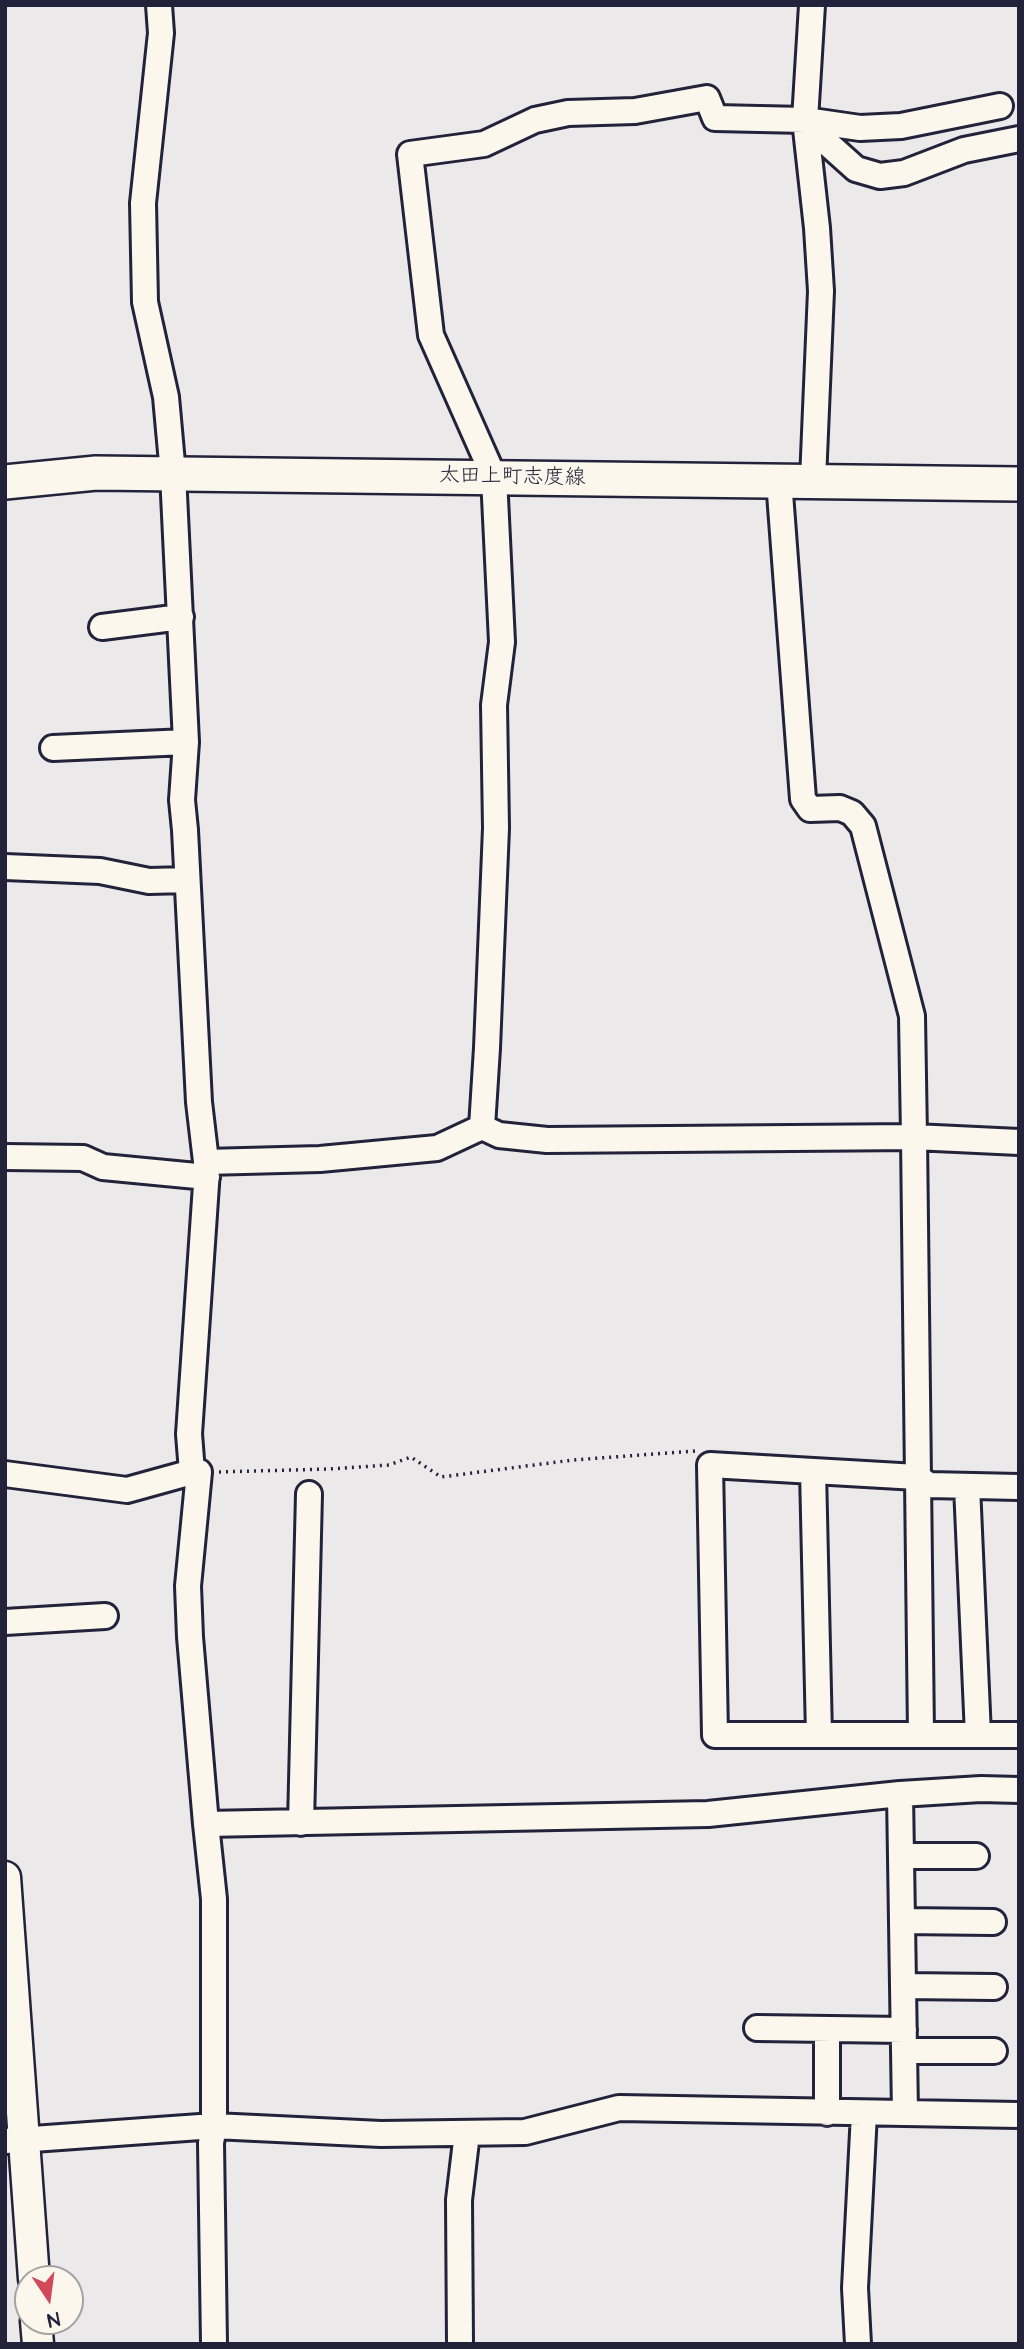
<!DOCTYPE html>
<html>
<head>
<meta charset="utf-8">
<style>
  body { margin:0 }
  #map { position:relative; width:1024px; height:2349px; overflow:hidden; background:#ece9ea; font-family:"Architects Daughter",sans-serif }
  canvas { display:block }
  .frame { position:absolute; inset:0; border:7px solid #22223b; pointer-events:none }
  .north { position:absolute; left:14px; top:2265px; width:70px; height:70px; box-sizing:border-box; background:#fbf7ec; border:2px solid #a4a2a5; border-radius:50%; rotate:167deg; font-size:19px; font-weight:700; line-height:28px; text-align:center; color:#22223b }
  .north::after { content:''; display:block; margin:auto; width:24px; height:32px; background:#d1495b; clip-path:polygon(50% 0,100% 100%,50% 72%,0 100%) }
</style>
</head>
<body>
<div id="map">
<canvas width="1024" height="2349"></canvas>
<div class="frame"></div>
<div class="north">N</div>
</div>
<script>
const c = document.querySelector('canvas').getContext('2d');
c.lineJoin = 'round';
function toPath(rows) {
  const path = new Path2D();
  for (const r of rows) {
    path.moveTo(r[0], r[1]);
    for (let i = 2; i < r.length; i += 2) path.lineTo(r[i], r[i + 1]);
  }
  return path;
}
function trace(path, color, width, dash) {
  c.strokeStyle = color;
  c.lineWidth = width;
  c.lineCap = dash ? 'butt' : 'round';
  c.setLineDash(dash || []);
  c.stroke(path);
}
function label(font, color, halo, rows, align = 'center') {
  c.font = font + ' "Architects Daughter","Klee One",sans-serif';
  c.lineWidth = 5;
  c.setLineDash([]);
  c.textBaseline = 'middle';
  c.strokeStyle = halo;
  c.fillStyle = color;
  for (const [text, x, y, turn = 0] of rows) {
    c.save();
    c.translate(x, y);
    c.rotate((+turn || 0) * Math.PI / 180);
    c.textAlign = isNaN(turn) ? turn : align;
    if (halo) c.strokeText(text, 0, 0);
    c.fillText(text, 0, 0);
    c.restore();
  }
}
const path = toPath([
  [219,1472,329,1469,389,1465,411,1457,441,1477,573,1460,695,1451]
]);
const minor = toPath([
  [812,5,805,120,817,228,821,291,813,480],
  [818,135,856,169,880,176,904,173,964,150,1019,139],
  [102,627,181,617],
  [53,748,186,742],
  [5,867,100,871,149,881,187,880],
  [482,1127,487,1048,496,828,494,705,502,642,494,477,431,335,410,154,484,144,535,120,568,113,635,111,707,98,715,118,805,120,860,128,901,126,1000,106],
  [5,1157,83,1158,103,1167,207,1177],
  [206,1162,320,1159,437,1148,482,1127,499,1135,547,1140,914,1137,912,1016,863,826,852,813,840,808,810,809,803,799,779,480],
  [813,1471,819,1735],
  [199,1472,188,1586,190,1637,206,1824],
  [5,1474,127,1490,192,1472,189,1434,207,1170,199,1102,185,830,182,800,186,742,173,474,166,397,145,302,143,203,161,33,159,5],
  [967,1486,978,1735],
  [1019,1487,929,1485,917,1477,710,1465,715,1735,1019,1735],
  [5,1622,105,1616],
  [921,1735,914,1137,1019,1142],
  [900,1794,905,2113],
  [301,1823,309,1494],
  [901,1856,976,1856],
  [902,1921,993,1922],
  [903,1986,994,1987],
  [757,2028,904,2030],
  [904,2051,994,2051],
  [827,2113,827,2029],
  [5,2141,214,2126,214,1899,206,1824,708,1814,900,1794,981,1789,1019,1790],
  [214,2344,211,2143,214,2126,381,2134,525,2132,619,2108,1019,2115],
  [460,2344,459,2200,467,2133],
  [858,2344,855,2288,864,2113]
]);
const tertiary = toPath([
  [5,1877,34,2279],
  [36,2321,38,2344]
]);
const secondary = toPath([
  [5,482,96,473,1019,484]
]);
const streetNames = [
  ["太田上町志度線",512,478,1]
];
trace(minor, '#22223b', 30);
trace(tertiary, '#22223b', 35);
trace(secondary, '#22223b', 38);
trace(path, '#22223b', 3.5, [2, 5]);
trace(minor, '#fbf7ec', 24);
trace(tertiary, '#fbf7ec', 30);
trace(secondary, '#fbf7ec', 33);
label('21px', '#22223b', '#fbf7ec', streetNames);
</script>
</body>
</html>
